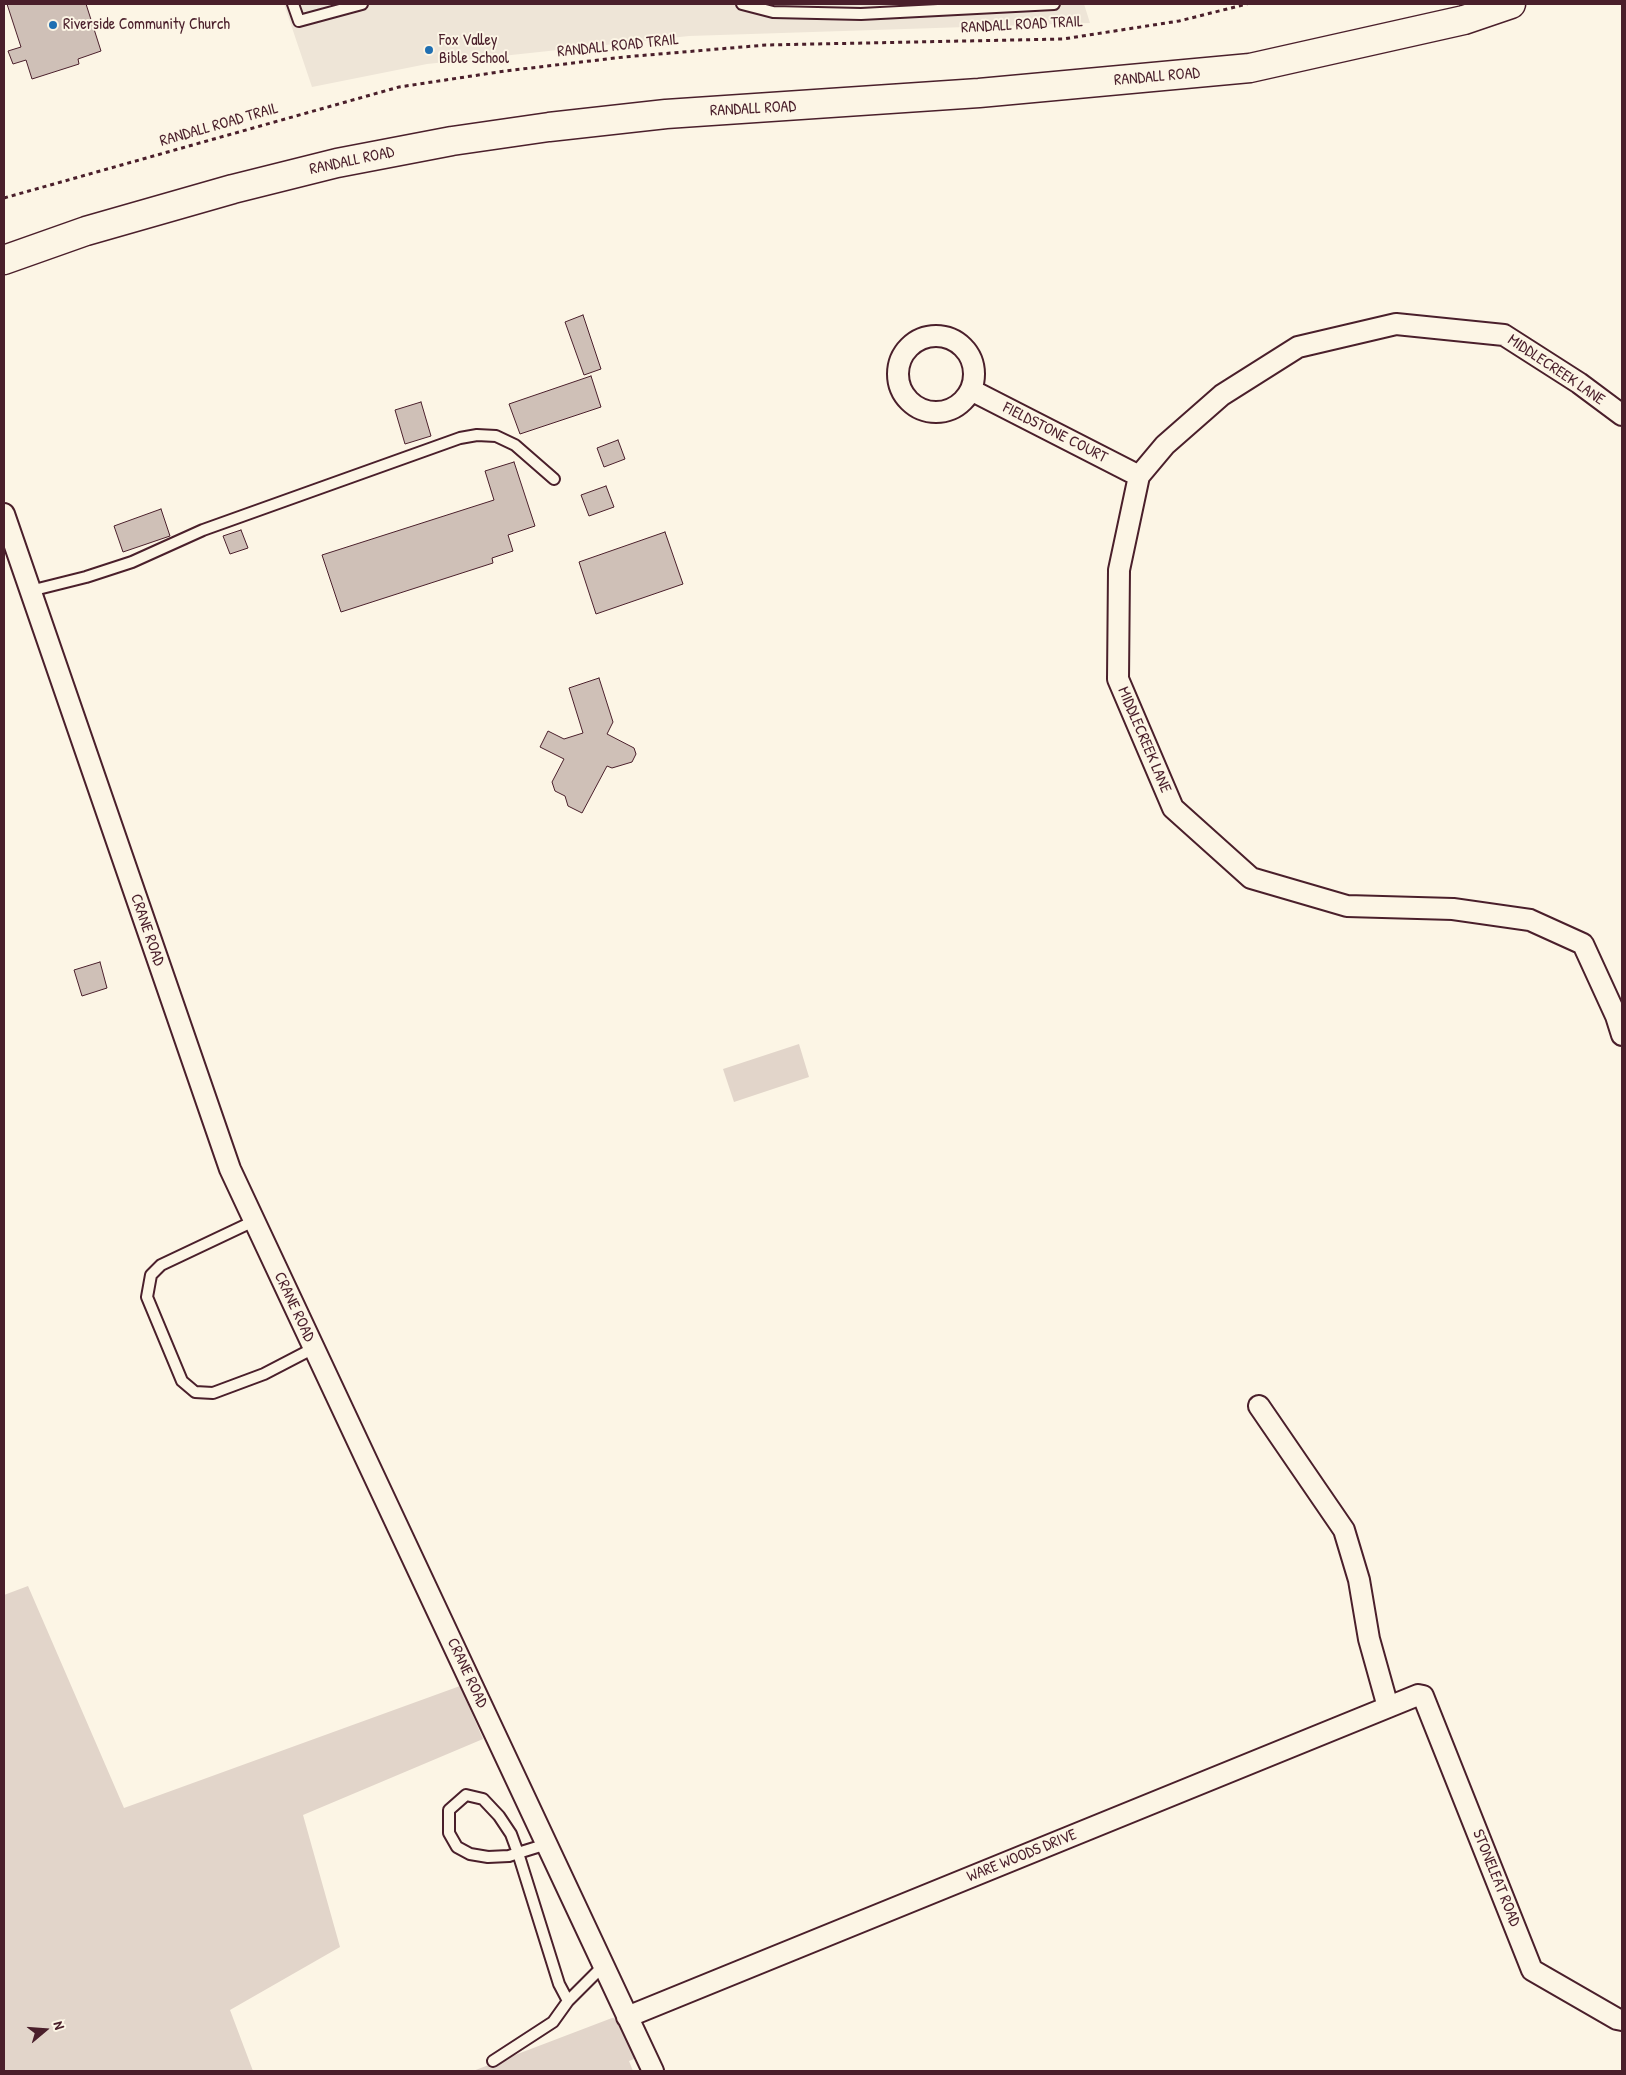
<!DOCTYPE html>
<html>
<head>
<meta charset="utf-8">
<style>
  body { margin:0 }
  #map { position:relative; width:1626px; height:2075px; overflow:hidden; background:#fcf5e5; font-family:"Patrick Hand",sans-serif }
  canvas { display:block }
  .frame { position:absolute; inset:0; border:5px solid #4a1f2b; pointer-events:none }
  .north { position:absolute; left:20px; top:2005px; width:50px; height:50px; -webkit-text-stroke:4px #fcf5e5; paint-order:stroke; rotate:72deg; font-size:14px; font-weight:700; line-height:20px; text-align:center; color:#4a1f2b }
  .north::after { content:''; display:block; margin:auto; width:18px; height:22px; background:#4a1f2b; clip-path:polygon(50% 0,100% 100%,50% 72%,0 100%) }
</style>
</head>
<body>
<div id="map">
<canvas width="1626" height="2075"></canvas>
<div class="frame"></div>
<div class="north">N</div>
</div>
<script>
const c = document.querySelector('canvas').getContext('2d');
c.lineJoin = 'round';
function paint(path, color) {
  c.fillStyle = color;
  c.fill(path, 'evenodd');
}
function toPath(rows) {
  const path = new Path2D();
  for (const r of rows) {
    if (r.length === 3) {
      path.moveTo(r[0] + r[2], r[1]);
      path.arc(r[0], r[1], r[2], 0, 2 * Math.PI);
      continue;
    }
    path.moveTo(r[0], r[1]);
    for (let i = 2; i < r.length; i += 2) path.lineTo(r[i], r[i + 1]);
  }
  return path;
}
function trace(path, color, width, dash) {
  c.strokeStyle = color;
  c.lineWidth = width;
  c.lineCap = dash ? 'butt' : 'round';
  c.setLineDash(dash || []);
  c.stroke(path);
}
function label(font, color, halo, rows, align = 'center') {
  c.font = font + ' "Patrick Hand",sans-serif';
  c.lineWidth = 4;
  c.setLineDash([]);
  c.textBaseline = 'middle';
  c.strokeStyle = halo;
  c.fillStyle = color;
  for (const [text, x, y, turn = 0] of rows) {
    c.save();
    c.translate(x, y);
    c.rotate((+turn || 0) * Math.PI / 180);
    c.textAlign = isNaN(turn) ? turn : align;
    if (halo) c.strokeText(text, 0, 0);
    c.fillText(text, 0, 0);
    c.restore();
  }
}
const built = toPath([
  [284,4,1084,4,1090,23,689,36,427,64,312,87]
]);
const green = toPath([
  [799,1044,809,1077,734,1102,723,1069],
  [28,1586,124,1808,460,1686,483,1739,303,1815,340,1947,230,2010,253,2071,4,2071,4,1595],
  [621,2017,639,2057,629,2061,633,2071,473,2071,612,2018]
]);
const building = toPath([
  [7,4,86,4,101,51,78,59,79,64,32,79,26,60,13,64,8,51,21,47,7,4],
  [583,315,601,369,584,375,565,322,583,315],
  [591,376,601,407,520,434,509,404,591,376],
  [421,402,431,436,405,444,395,410,421,402],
  [618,440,625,459,604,467,597,448,618,440],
  [514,462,535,526,508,535,513,551,492,558,493,563,341,612,322,555,494,500,485,471,514,462],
  [606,486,614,507,589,516,581,495,606,486],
  [161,509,170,536,123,552,114,526,161,509],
  [241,530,248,548,230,554,223,536,241,530],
  [665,532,683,584,596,614,579,562,665,532],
  [599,678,613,722,607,734,634,748,636,754,632,762,612,768,607,766,582,813,568,806,565,796,555,791,552,782,564,759,540,747,548,731,564,739,583,733,569,688,599,678],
  [100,962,107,988,82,996,74,970,100,962]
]);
const path = toPath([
  [4,198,399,87,505,71,624,57,766,45,1063,39,1179,21,1247,4]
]);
const service = toPath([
  [293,4,299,21,362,4],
  [742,4,773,12,861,14,1054,4],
  [30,591,86,577,132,562,203,530,460,438,477,435,496,436,515,445,554,479],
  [254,1221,161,1265,151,1275,147,1297,182,1381,195,1392,213,1393,264,1374,314,1348],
  [547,1844,518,1853,509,1856,488,1857,470,1854,457,1847,449,1833,449,1810,466,1795,483,1799,499,1816,511,1834,518,1853,559,1984,568,2001,603,1966],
  [493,2061,553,2022,568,2001]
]);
const minor = toPath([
  [936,374,38],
  [971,390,1139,476],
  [1622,415,1579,383,1504,335,1396,324,1298,347,1222,395,1165,445,1139,476,1119,570,1118,679,1173,808,1251,878,1347,906,1453,909,1530,920,1583,944,1616,1016,1622,1035],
  [4,514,230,1169,653,2071],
  [1259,1406,1344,1530,1359,1580,1369,1639,1388,1707],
  [627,2017,1418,1695,1423,1696,1532,1970,1617,2019,1622,2020]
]);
const primary = toPath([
  [4,260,86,231,233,189,337,163,452,141,549,127,666,114,979,93,1250,68,1464,20,1511,4]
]);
const markers = [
  [53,25,5,"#1f6fb2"],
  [429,50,5,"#1f6fb2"]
];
const poiNames = [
  ["Riverside Community Church",63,25],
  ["Fox Valley",439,41],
  ["Bible School",439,59]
];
const streetNames = [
  ["RANDALL ROAD TRAIL",1022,25,-3],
  ["RANDALL ROAD TRAIL",618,46,-6],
  ["RANDALL ROAD",1157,77,-5],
  ["RANDALL ROAD",753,109,-3],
  ["RANDALL ROAD TRAIL",219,125,-16],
  ["RANDALL ROAD",352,161,-12],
  ["MIDDLECREEK LANE",1556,370,34],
  ["FIELDSTONE COURT",1055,433,27],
  ["MIDDLECREEK LANE",1144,740,67],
  ["CRANE ROAD",147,930,71],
  ["CRANE ROAD",294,1307,65],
  ["CRANE ROAD",467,1673,65],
  ["WARE WOODS DRIVE",1022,1856,-22],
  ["STONELEAT ROAD",1496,1878,68]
];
paint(built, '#eee5d7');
paint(green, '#e2d5ca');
paint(building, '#cfc0b7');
trace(building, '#4a1f2b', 1);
trace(service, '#4a1f2b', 14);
trace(minor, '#4a1f2b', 24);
trace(primary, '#4a1f2b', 31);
trace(path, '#4a1f2b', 3, [4, 4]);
trace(service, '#fcf5e5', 10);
trace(minor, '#fcf5e5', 20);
trace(primary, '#fcf5e5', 28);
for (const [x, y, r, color] of markers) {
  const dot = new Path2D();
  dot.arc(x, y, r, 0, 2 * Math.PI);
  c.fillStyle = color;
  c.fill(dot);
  trace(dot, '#fcf5e5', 2);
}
label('16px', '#4a1f2b', '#fcf5e5', poiNames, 'left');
label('16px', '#4a1f2b', '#fcf5e5', streetNames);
</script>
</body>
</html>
